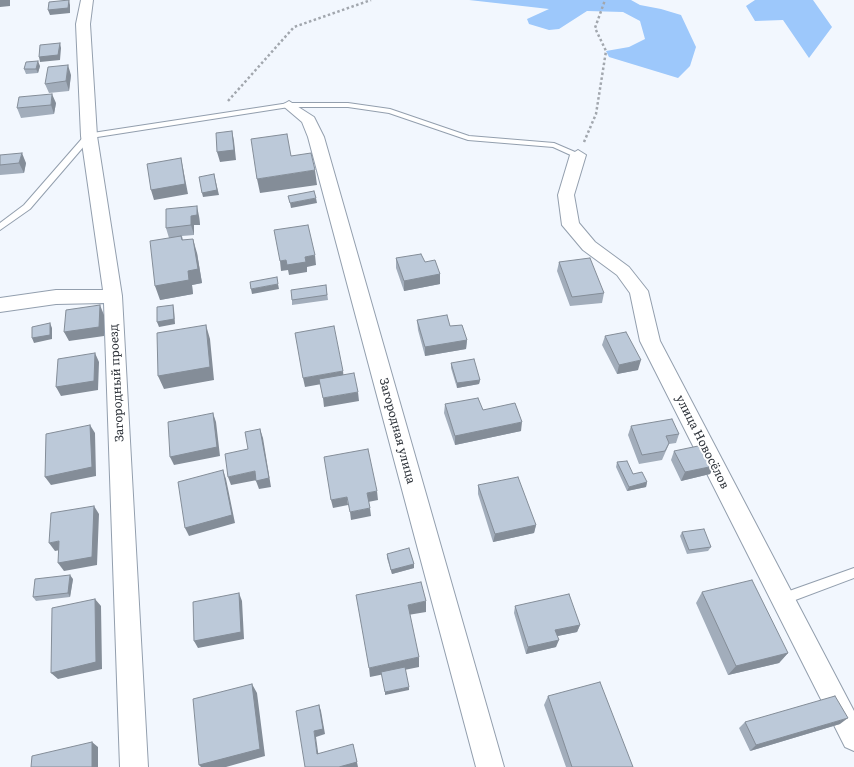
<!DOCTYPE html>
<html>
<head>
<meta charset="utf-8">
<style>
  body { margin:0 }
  canvas { display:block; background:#f2f7fe }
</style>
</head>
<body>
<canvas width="854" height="767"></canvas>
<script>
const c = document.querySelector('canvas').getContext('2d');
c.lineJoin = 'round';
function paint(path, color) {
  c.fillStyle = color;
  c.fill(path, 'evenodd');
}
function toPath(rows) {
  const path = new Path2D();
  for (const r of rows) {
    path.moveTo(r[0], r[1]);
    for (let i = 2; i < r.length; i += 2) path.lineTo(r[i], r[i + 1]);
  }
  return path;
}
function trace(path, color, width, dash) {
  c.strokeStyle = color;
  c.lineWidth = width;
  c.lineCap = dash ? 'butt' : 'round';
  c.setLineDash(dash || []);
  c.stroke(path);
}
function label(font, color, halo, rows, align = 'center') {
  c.font = font + ' Literata,serif';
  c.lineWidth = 4;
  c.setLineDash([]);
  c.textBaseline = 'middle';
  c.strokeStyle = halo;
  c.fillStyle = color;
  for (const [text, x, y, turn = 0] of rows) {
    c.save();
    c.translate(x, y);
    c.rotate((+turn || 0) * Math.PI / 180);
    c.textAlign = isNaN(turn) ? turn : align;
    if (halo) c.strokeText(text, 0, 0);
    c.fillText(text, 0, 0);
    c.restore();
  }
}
const forest = toPath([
  [469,0,631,0,640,5,661,9,681,15,696,47,690,66,678,78,609,57,606,51,629,47,645,39,640,21,623,12,587,11,559,29,549,30,529,24,527,19,549,9],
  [755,0,813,0,832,27,809,58,783,20,755,21,746,6]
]);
const path = toPath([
  [228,101,294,27,371,0],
  [584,142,596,114,606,51,595,28,605,0]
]);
const service = toPath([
  [289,103,348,103,390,109,469,136,554,143,582,155,581,157,575,157,553,147,468,140,389,113,348,107,289,107,91,138,30,209,0,230,0,223,24,205,86,134,289,103],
  [854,568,854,578,782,605,778,603,776,599,778,595,854,568]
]);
const minor = toPath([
  [81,0,93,0,90,24,97,136,122,296,148,767,120,767,104,303,56,304,0,312,0,298,56,290,103,290,81,136,76,24,81,0],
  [289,101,314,117,324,137,504,767,476,767,308,137,302,122,282,105,289,101],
  [578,150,586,155,574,195,579,223,595,242,629,267,648,291,660,341,854,711,854,751,845,747,640,341,630,293,617,275,583,250,562,225,558,195,570,155,578,150]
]);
const wall = toPath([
  [40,66,38,73,26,74,24,69],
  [71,75,69,91,49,93,45,84],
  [56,103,54,114,21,118,17,108],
  [0,155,26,163,24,173,0,175],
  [199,216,200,225,194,225,194,235,182,236,183,240,197,253,202,283,192,285,193,294,160,300,169,238,166,228],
  [396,258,425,262,440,274,440,284,404,291,396,268],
  [559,262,604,293,602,303,570,306,557,271],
  [326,285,328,300,292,305,292,300],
  [417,320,450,326,467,340,466,349,425,356,418,330],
  [605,336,638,370,617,374,602,345],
  [451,363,480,380,479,384,457,388,451,368],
  [445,404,483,410,521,431,455,445,444,413],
  [631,426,679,434,676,443,669,444,662,460,639,464,628,435],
  [674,451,714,466,710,474,681,481,671,460],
  [617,462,633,474,647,482,646,487,627,491,616,467],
  [478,485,536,525,534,533,493,542,478,494],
  [682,532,711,547,708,551,687,554,680,536],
  [387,554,414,564,414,568,392,574,387,558],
  [73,579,70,597,36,601,33,597],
  [702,592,788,653,779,663,728,675,696,603],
  [515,606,580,625,577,632,557,636,556,647,526,654,514,613],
  [548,696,633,767,566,767,544,705],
  [745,722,840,724,750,751,739,728]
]);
const shadedWall = toPath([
  [0,0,10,0,10,6,0,7],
  [69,0,70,5,70,13,50,15,48,10],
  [60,43,61,48,60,60,40,62,39,57],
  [38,61,40,66,38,73,36,69],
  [68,65,71,75,69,91,66,81],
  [52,94,56,103,54,114,51,105],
  [232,131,234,141,236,160,220,162,217,152],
  [22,153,26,163,24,173,19,163],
  [181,158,183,168,188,194,154,200,151,190],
  [315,170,317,185,260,193,257,179],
  [214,174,219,195,203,197,202,193],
  [316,198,317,203,291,208,290,203],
  [197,206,199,216,200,225,194,225,194,235,191,225,191,216],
  [193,239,197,253,202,283,192,285,193,294,160,300,155,286,188,271],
  [315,255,316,265,307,267,307,272,289,275,288,270,281,271,280,261],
  [440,274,440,284,404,291,404,281],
  [278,284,279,289,252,294,251,289],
  [100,305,104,315,104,336,69,341,64,332],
  [173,305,174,309,175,324,159,327,157,322],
  [50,323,52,328,52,339,34,343,32,338],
  [206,325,210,339,214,380,164,389,158,376],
  [467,340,466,349,425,356,425,347],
  [95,353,99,362,98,390,61,396,56,387],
  [641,360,638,370,617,374,619,365],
  [343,371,344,380,305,387,303,378],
  [480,380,479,384,457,388,457,383],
  [358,392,359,401,324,407,323,398],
  [213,413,216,422,220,456,174,465,170,457],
  [522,422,521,431,455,445,455,436],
  [90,425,95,433,96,476,51,485,45,477],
  [260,429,263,438,271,487,259,489,256,481],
  [714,466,710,474,681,481,685,472],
  [223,470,226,479,235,523,189,536,185,528],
  [255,471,257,480,231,485,228,477],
  [647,482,646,487,627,491,629,487],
  [377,491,378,500,368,502,367,493],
  [347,497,348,505,333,508,331,500],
  [94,506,99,514,97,565,64,571,58,563],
  [370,508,371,516,351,520,350,512],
  [536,525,534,533,493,542,495,534],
  [59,541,65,549,55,551,49,543],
  [414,564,414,568,392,574,391,570],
  [70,575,73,579,70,597,68,593],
  [239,593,242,601,244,639,198,648,194,641],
  [95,599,101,606,102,669,58,679,51,673],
  [426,601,426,612,408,615,408,605],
  [580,625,577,632,553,637,555,630],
  [559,640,556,647,526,654,528,647],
  [788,653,779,663,728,675,736,666],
  [419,657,419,667,370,677,369,668],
  [252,684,257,693,265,756,226,767,201,767,199,765],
  [409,687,409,690,385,695,385,692],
  [319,705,321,711,325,734,316,737,319,759,317,754,314,731],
  [848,718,840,724,750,751,756,745],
  [92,742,98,747,98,767,92,767],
  [353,744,358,767,339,767]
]);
const building = toPath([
  [69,0,68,8,48,10,49,2,69,0],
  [60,43,58,55,39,57,40,45,60,43],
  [38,61,36,69,24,69,26,62,38,61],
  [68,65,66,81,45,84,48,67,68,65],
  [52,94,51,105,17,108,19,97,52,94],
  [232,131,234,150,217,152,216,133,232,131],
  [287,134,291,156,311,153,315,170,257,179,251,139,287,134],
  [22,153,19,163,0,165,0,155,22,153],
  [181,158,185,184,151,190,147,164,181,158],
  [214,174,217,190,202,193,199,177,214,174],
  [314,191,316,198,290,203,288,196,314,191],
  [197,206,197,215,191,216,191,225,166,228,166,209,197,206],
  [308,225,315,255,305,257,306,262,287,265,286,260,280,261,274,230,308,225],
  [181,236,182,240,193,239,198,269,188,271,189,280,155,286,150,241,181,236],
  [421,254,425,262,435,260,440,274,404,281,396,258,421,254],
  [590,258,604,293,572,297,559,262,590,258],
  [277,277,278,284,251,289,250,282,277,277],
  [326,285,327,295,292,300,291,290,326,285],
  [100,305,99,327,64,332,66,310,100,305],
  [173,305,174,319,157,322,157,307,173,305],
  [447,315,450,326,462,325,467,340,425,347,417,320,447,315],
  [50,323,50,335,32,338,32,327,50,323],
  [206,325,210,367,158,376,157,333,206,325],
  [334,326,343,371,303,378,295,333,334,326],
  [626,332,641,360,619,365,605,336,626,332],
  [95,353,94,381,56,387,58,359,95,353],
  [474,359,480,380,457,383,451,363,474,359],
  [354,373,358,392,323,398,319,379,354,373],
  [478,398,483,410,515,403,522,422,455,436,445,404,478,398],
  [213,413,217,447,170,457,168,422,213,413],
  [672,419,679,434,666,436,669,443,665,451,642,455,631,426,672,419],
  [90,425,92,467,45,477,46,434,90,425],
  [260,429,269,478,256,481,255,471,228,477,225,454,248,449,245,432,260,429],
  [703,445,714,466,685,472,674,451,703,445],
  [368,449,377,491,367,493,370,508,350,512,347,497,331,500,324,457,368,449],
  [627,461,633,474,642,472,647,482,629,487,617,462,627,461],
  [223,470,232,515,185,528,178,482,223,470],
  [518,477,536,525,495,534,478,485,518,477],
  [94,506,92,557,58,563,59,541,49,543,51,513,94,506],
  [704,529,711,547,689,550,682,532,704,529],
  [409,548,414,564,391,570,387,554,409,548],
  [70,575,68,593,33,597,35,579,70,575],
  [752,580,788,653,736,666,702,592,752,580],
  [421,582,426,601,408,605,419,657,369,668,356,595,421,582],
  [239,593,241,632,194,641,193,602,239,593],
  [569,594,580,625,555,630,559,640,528,647,515,606,569,594],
  [95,599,96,662,51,673,52,608,95,599],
  [405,667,409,687,385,692,381,672,405,667],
  [600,682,633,767,572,767,548,696,600,682],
  [252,684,260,749,199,765,193,699,252,684],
  [835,696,848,718,756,745,745,722,835,696],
  [319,705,323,729,314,731,317,754,353,744,357,762,339,767,305,767,296,711,319,705],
  [92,742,92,767,31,767,32,756,92,742]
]);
const streetNames = [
  ["Загородный проезд",117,383,-93],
  ["Загородная улица",397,431,75],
  ["улица Новосёлов",702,442,63]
];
paint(forest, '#9dc8fb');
trace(service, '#939fae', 2);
trace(minor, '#939fae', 2);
trace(path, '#a2a7ae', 2.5, [2.5, 2.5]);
paint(service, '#fff');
paint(minor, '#fff');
paint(wall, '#a2adbb');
paint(shadedWall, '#848d98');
paint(building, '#bcc9d9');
trace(building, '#848d98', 1);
label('12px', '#2d3239', '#fff', streetNames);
</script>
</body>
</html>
